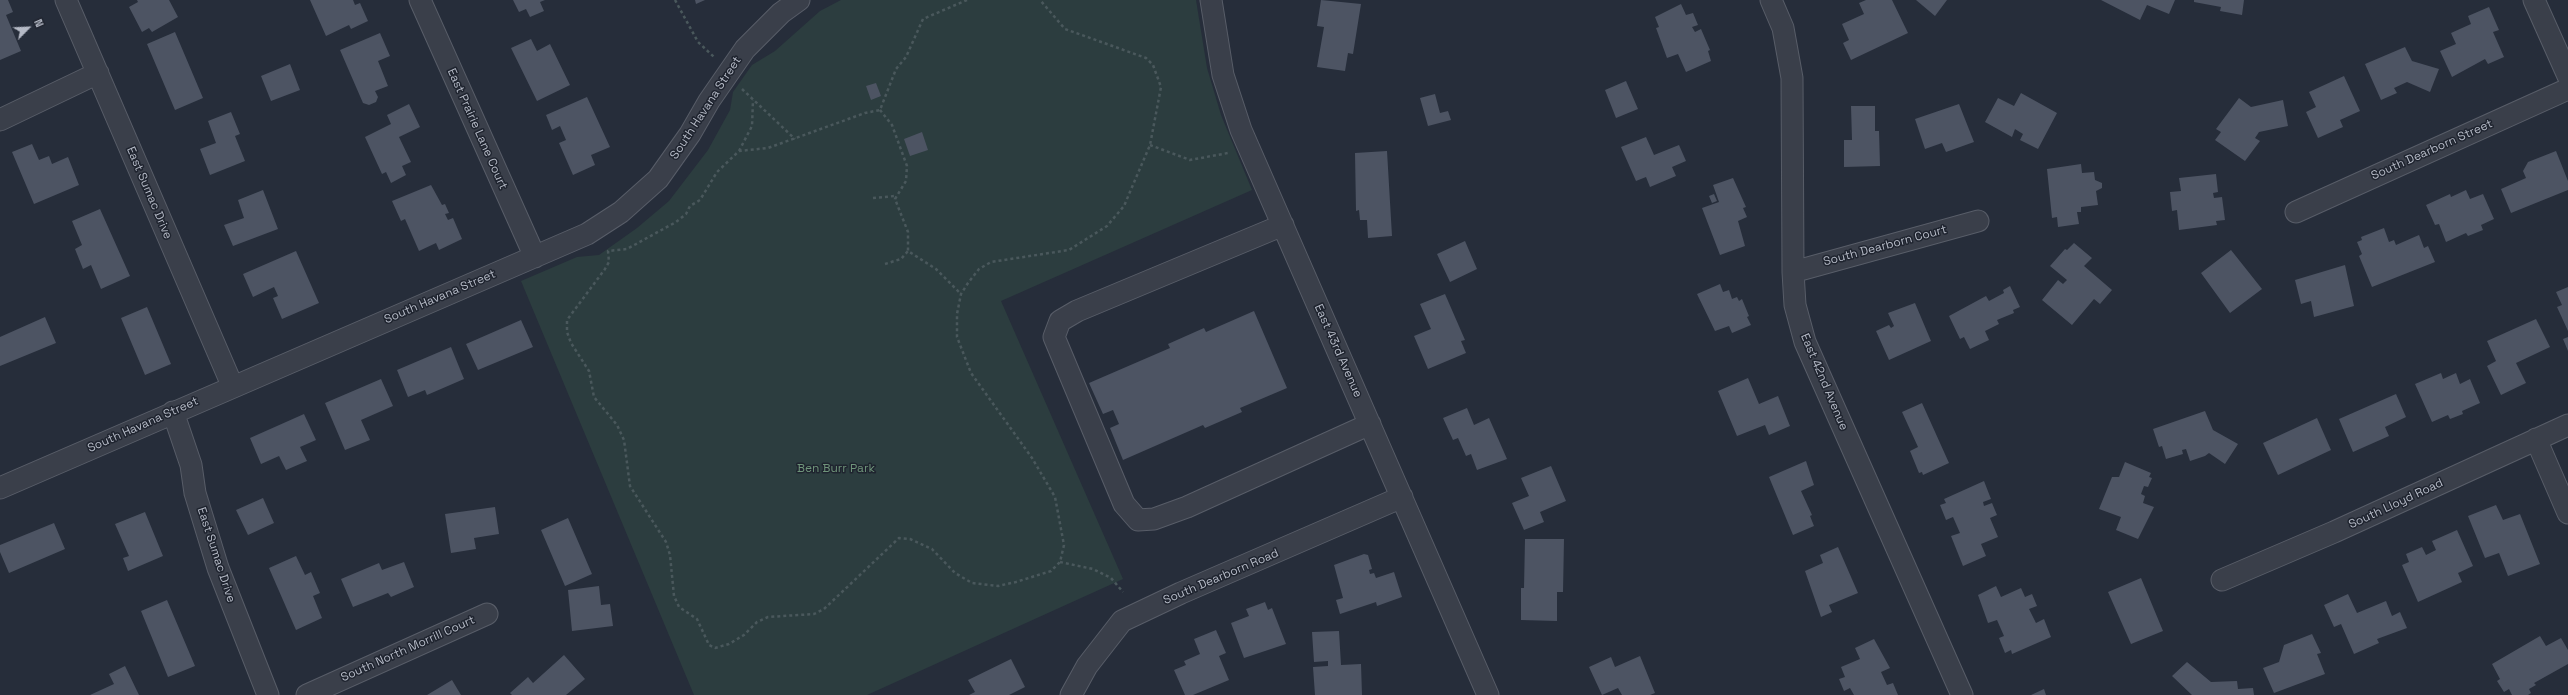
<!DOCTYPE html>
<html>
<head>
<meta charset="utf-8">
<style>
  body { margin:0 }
  #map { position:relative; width:2568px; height:695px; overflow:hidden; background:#262d3a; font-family:"Space Grotesk",sans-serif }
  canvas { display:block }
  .north { position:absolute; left:8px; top:8px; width:40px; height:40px; -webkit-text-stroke:3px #1f242f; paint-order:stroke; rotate:66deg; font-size:11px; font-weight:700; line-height:16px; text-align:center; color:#b5bac6 }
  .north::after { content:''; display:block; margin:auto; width:14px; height:18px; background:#b5bac6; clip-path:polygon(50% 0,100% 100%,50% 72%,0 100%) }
</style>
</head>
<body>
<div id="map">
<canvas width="2568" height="695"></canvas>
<div class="north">N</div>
</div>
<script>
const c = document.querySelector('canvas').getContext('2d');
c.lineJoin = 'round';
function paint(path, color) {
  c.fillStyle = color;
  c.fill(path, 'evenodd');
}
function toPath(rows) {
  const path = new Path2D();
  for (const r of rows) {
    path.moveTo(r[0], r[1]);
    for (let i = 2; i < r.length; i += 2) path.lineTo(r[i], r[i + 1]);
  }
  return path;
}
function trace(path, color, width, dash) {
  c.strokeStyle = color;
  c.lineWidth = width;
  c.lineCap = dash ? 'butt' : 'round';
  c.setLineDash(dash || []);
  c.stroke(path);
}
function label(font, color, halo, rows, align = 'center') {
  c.font = font + ' "Space Grotesk",sans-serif';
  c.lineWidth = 3;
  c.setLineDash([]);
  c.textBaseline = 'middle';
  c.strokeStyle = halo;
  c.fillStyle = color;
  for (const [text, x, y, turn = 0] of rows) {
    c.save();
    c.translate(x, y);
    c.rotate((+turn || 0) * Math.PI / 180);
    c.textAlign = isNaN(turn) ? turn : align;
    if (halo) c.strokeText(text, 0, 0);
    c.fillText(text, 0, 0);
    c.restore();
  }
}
const green = toPath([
  [841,0,1196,0,1207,68,1221,115,1252,190,1001,301,1123,579,867,695,694,695,521,281,577,257,599,255,637,228,669,201,708,150,730,110,733,92,752,65,775,51,820,11]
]);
const building = toPath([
  [0,0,8,0,13,12,6,15,21,51,0,60],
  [137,0,169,0,178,17,152,32,149,28,142,32,129,7,138,2],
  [310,0,353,0,355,5,360,3,368,21,351,29,349,25,326,36],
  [513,0,545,0,540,2,544,11,530,17,526,9,519,12],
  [695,0,705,0,696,4],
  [1321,0,1361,4,1353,54,1348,53,1345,71,1317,67,1324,27,1317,26],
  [1866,0,1892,0,1908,33,1851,60,1843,43,1849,40,1842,24,1864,14,1859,3],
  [1916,0,1947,0,1935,16],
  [2101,0,2175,0,2169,14,2147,5,2140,20],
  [2194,0,2244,0,2242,15,2220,11,2221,7,2194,2],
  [1681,4,1686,15,1693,13,1698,25,1692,27,1695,32,1701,29,1710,50,1708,51,1711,61,1686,72,1678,54,1667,58,1656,28,1659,27,1655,17],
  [2489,7,2499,30,2493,32,2504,57,2488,64,2485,59,2452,77,2440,51,2456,44,2451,33,2471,24,2468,16],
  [175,32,203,98,175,110,147,44],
  [380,33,390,56,378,61,388,86,375,91,378,97,376,102,369,105,363,103,340,50],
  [531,39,537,51,550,44,570,85,537,101,511,48],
  [2405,47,2412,61,2439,69,2430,92,2407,82,2394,88,2397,93,2381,100,2365,64],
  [290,64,300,90,271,101,261,76],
  [2344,76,2360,111,2340,120,2343,127,2318,138,2306,112,2316,107,2309,92],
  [1626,81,1638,109,1616,118,1605,90],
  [876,83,881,96,871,100,866,86],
  [2021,93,2057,113,2038,149,2020,140,2023,134,2015,129,2012,137,1985,122,1998,98,2014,106],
  [1435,94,1440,113,1448,111,1451,120,1428,126,1420,98],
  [587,97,610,147,591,155,595,165,573,175,559,143,566,140,560,126,552,130,546,115],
  [2239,98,2251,107,2283,100,2288,126,2259,132,2255,138,2260,141,2245,161,2215,140,2221,132,2216,129],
  [409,104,420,127,399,137,411,162,402,166,406,175,391,183,386,172,382,174,365,137,391,124,387,115],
  [1959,104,1974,142,1946,152,1942,143,1925,149,1915,119],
  [1851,106,1875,106,1875,131,1879,131,1880,166,1844,167,1844,140,1852,140],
  [231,112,240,134,235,136,245,161,210,175,200,149,216,143,208,121],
  [922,132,928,150,910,156,904,139],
  [1646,137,1654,155,1679,145,1686,161,1672,167,1676,176,1650,187,1646,177,1636,181,1621,147],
  [32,144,39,160,49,156,52,164,68,157,79,185,34,204,12,152],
  [1387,151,1392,236,1368,238,1367,220,1360,220,1359,210,1356,211,1355,153],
  [2556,151,2568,181,2568,190,2511,213,2501,189,2526,178,2523,171,2528,162],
  [2081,164,2082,173,2094,172,2095,180,2102,183,2102,188,2096,191,2098,205,2081,207,2081,212,2077,212,2079,224,2058,227,2057,217,2052,218,2047,169],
  [2216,174,2218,192,2213,193,2214,198,2222,197,2225,220,2216,221,2217,225,2179,230,2177,210,2172,211,2170,192,2181,191,2179,178],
  [1733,178,1746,207,1743,208,1747,217,1738,221,1745,246,1720,255,1702,208,1719,202,1713,185],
  [431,185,442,205,445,204,449,213,445,214,448,220,453,218,462,239,439,250,436,243,419,251,405,219,401,221,392,201],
  [263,190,278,229,233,246,224,225,244,218,238,200],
  [2466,190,2470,199,2483,194,2494,219,2481,225,2483,230,2468,236,2466,233,2446,242,2439,224,2435,225,2426,205,2450,194,2451,197],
  [1714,194,1717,201,1712,203,1709,196],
  [100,209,130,276,101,289,91,265,83,269,75,249,82,245,72,221],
  [2384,228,2389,242,2394,240,2396,245,2419,235,2424,248,2428,246,2435,262,2372,287,2359,256,2362,254,2357,242,2362,240,2361,237],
  [1465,241,1477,269,1450,282,1437,254],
  [2074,243,2092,258,2084,266,2112,290,2100,304,2094,299,2072,325,2042,300,2058,280,2063,284,2067,280,2050,266,2065,249,2067,250],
  [2231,250,2262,289,2230,313,2201,273],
  [296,251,319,303,282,319,273,298,278,296,274,287,253,297,243,274],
  [2345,265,2354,306,2314,317,2311,301,2301,304,2295,280],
  [1720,284,1723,292,1729,290,1732,299,1737,297,1739,301,1742,299,1749,316,1747,317,1751,325,1732,333,1729,326,1715,331,1697,294],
  [2010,286,2020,307,2013,310,2014,313,1997,320,1999,324,1985,331,1989,340,1970,349,1964,337,1960,339,1949,316,1986,296,1989,301,2004,293,2003,290],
  [2568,287,2568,331,2557,307,2562,305,2556,292],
  [1445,294,1465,340,1461,341,1466,353,1428,369,1414,336,1431,329,1420,304],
  [1915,303,1931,341,1889,360,1876,331,1889,325,1891,328,1894,326,1888,313],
  [147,307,171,364,145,375,121,318],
  [1254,311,1287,388,1240,408,1242,412,1205,428,1203,425,1123,460,1110,428,1119,424,1113,410,1103,414,1089,383,1170,348,1168,344,1204,328,1206,332],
  [45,317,56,343,0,366,0,337],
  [2536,319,2550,347,2516,363,2526,383,2501,395,2487,366,2496,361,2487,341],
  [521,320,533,347,478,370,466,344],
  [2568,337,2568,351,2563,339],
  [451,347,464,379,427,395,425,390,408,397,397,370],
  [2441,373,2443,379,2456,373,2460,384,2470,379,2480,403,2462,411,2463,414,2450,419,2448,415,2432,422,2415,384],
  [1748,378,1759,404,1778,396,1790,426,1769,435,1765,425,1737,436,1718,391],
  [381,379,393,406,361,420,370,440,345,450,325,403],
  [2396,394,2406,417,2385,427,2389,436,2353,452,2339,419],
  [1922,403,1949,463,1923,475,1922,472,1919,473,1910,451,1918,447,1902,412],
  [1467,408,1474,425,1489,418,1507,459,1477,470,1471,454,1466,456,1458,438,1453,440,1443,418],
  [2205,411,2213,430,2238,444,2225,464,2209,453,2205,456,2190,461,2186,449,2182,450,2183,454,2166,459,2162,446,2159,447,2153,429],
  [304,414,316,440,300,447,307,461,286,470,279,456,261,464,250,438],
  [2317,418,2331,450,2278,475,2263,443],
  [1806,461,1814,485,1801,491,1812,515,1810,516,1814,526,1793,535,1769,477],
  [2125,462,2151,473,2149,477,2152,478,2148,487,2144,486,2141,494,2145,496,2143,503,2154,507,2138,539,2116,530,2121,517,2099,509,2112,477,2119,477],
  [1551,466,1566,501,1540,512,1544,522,1524,530,1512,503,1529,496,1521,478],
  [1984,481,1991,499,1983,502,1984,506,1992,503,1997,515,1990,518,1998,537,1981,544,1986,556,1963,566,1951,536,1960,533,1953,517,1946,520,1940,505,1946,503,1944,499],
  [263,498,274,523,248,535,236,510],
  [2496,505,2503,520,2520,514,2540,564,2508,576,2499,553,2485,558,2468,516],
  [495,507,499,534,474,538,476,549,451,553,445,514],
  [145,512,163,556,128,571,123,558,129,556,115,524],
  [568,518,592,574,565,586,541,530],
  [54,523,65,549,9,573,0,552,0,545],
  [2457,530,2473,566,2458,573,2462,582,2418,602,2402,565,2409,562,2406,554,2422,547,2426,555,2436,550,2432,541],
  [1525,539,1564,539,1563,592,1557,592,1557,621,1521,620,1521,588,1524,588],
  [1838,547,1858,593,1829,605,1832,612,1821,617,1805,571,1823,563,1820,555],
  [1364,554,1368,555,1372,569,1369,570,1370,574,1374,573,1376,578,1394,572,1402,597,1377,606,1376,602,1340,614,1336,600,1343,598,1334,565],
  [296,556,305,575,311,572,320,593,313,596,322,618,296,630,269,568],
  [404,562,414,587,391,597,388,593,353,607,341,579,379,563,382,570],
  [2141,578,2163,631,2131,644,2108,592],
  [599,586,601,605,610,604,613,626,572,631,568,590],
  [1996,586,2001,597,2021,588,2025,597,2032,594,2037,606,2029,609,2036,623,2044,619,2051,637,2012,654,2011,650,2005,653,1999,638,2004,636,1997,620,1988,623,1978,595],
  [2348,594,2357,613,2386,601,2392,616,2400,612,2407,628,2377,639,2379,643,2354,654,2341,624,2334,627,2324,605],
  [167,600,195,666,168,677,141,611],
  [1265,602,1268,610,1272,608,1286,644,1244,658,1231,623,1249,616,1246,609],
  [1216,630,1226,653,1219,656,1229,680,1193,695,1185,695,1174,670,1186,665,1184,661,1200,654,1194,639],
  [1339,631,1341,665,1361,664,1362,695,1315,695,1313,667,1328,666,1328,661,1314,662,1312,632],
  [2312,634,2321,653,2317,654,2325,674,2274,693,2263,668,2279,662,2284,645],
  [2540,636,2546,646,2561,638,2568,650,2568,664,2534,683,2536,685,2529,689,2531,693,2528,695,2512,695,2509,689,2504,692,2497,681,2500,679,2492,664],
  [1874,639,1890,668,1881,672,1887,685,1893,683,1898,695,1854,695,1850,688,1844,691,1839,679,1845,677,1841,667,1860,659,1855,648],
  [564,655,585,679,566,695,512,695,510,693,528,677,533,683],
  [1640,656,1655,693,1650,695,1622,695,1618,688,1602,695,1589,667,1611,657,1615,667],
  [1011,659,1025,687,1009,695,969,695,975,692,968,680],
  [2187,662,2211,682,2237,681,2238,689,2253,688,2254,695,2192,695,2172,676],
  [125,666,139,695,90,695,114,684,109,674],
  [452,680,461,695,427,695],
  [2044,689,2046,695,2031,695]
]);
const path = toPath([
  [675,0,698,42,714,57],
  [967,0,923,19,906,57,896,69,880,110,865,113,768,148,739,151,717,172,700,200,690,206,686,214,676,222,627,249,608,251,609,262,605,269,567,320,567,332,571,343,589,371,594,397,617,425,624,440,630,486,666,542,670,555,674,596,679,607,697,619,709,645,715,648,729,644,744,635,757,622,768,617,814,614,824,609,899,538,910,539,932,549,955,573,972,583,998,586,1016,582,1051,571,1060,562,1064,545,1055,497,1032,458,971,373,957,337,957,314,961,294,968,283,979,269,991,262,1069,250,1107,226,1124,206,1150,145,1161,87,1153,65,1146,58,1065,29,1040,0],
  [742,89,795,139],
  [880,110,892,125,907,166,906,181,895,199,908,232,908,251,936,269,961,294],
  [1150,145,1190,160,1228,153],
  [739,151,752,126,753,100],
  [873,198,895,196],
  [885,264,901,259,908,251],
  [1060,562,1093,569,1111,578,1123,592]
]);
const minor = toPath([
  [66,0,232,385],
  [420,0,535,257],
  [1211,0,1223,75,1241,130,1488,695],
  [1771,0,1783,28,1792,78,1793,272,1795,305,1805,342,1962,695],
  [2534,0,2568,76],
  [0,120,98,73],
  [2296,212,2568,89],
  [1283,225,1077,311,1060,321,1054,337,1124,504,1138,520,1154,519,1187,507,1370,424],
  [1793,272,1978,221],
  [173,412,191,465,195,493,218,568,268,695],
  [2536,439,2568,513],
  [0,488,587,234,621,212,658,179,690,134,709,101,745,49,781,13,799,0],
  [2222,580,2334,532,2568,425],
  [307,695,487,614],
  [1071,695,1087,666,1122,621,1181,593,1402,497]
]);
const streetNames = [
  ["South Havana Street",706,108,-57],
  ["East Prairie Lane Court",477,129,66],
  ["South Dearborn Street",2432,150,-24],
  ["East Sumac Drive",149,193,67],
  ["South Dearborn Court",1885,246,-15],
  ["South Havana Street",440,297,-23],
  ["East 43rd Avenue",1338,351,66],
  ["East 42nd Avenue",1824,382,67],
  ["South Havana Street",143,425,-24],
  ["South Lloyd Road",2396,504,-25],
  ["East Sumac Drive",216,555,72],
  ["South Dearborn Road",1221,577,-23],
  ["South North Morrill Court",408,649,-24]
];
const parkNames = [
  ["Ben Burr Park",836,469]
];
paint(green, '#2c3d3f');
paint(building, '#4d5463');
trace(minor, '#585d68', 23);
trace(path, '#4a585c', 2.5, [3, 3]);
trace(minor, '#3a3f4a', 21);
label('12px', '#b5bac6', '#1f242f', streetNames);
label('12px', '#6f947a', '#1f242f', parkNames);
</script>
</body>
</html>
